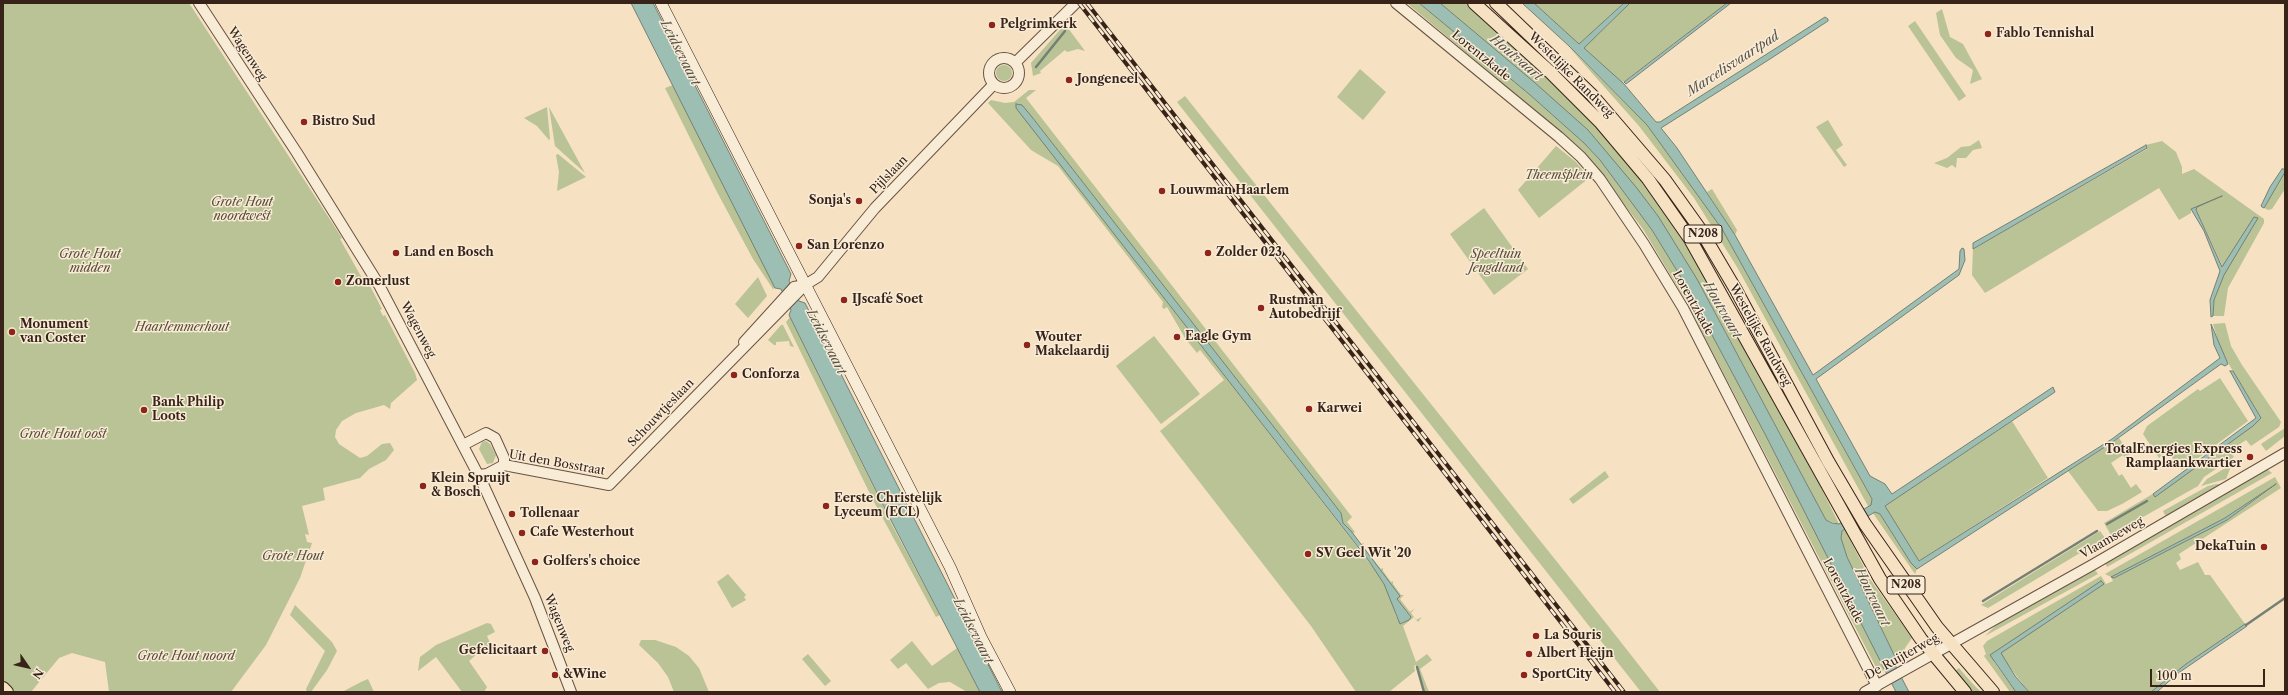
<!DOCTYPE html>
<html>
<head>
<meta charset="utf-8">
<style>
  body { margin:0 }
  #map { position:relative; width:2288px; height:695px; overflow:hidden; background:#f6e1c2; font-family:"Libre Caslon Text",serif }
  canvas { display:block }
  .frame { position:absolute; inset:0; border:4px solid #382319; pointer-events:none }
  .north { position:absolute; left:8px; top:647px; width:40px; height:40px; -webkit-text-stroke:3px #f9ecd7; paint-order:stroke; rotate:124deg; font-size:11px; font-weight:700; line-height:16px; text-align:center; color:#382319 }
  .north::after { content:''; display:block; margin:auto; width:14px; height:18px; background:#382319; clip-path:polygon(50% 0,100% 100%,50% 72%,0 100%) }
  .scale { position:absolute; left:2150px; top:669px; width:115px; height:18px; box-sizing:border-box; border:2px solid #382319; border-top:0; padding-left:5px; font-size:12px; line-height:14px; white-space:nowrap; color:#382319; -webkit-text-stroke:3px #f9ecd7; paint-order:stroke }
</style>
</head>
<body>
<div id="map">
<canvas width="2288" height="695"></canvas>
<div class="frame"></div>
<div class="north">N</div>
<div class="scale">100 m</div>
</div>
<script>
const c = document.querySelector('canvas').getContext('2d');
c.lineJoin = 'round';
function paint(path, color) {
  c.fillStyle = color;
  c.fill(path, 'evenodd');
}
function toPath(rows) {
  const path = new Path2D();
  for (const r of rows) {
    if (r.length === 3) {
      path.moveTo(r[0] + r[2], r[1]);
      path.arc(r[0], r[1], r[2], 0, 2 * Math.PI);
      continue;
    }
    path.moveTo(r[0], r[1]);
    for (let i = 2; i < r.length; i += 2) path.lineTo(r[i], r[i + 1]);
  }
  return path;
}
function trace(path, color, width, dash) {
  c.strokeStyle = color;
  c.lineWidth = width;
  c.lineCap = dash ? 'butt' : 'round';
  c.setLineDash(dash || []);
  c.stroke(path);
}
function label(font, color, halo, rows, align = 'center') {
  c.font = font + ' "Libre Caslon Text",serif';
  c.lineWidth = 3;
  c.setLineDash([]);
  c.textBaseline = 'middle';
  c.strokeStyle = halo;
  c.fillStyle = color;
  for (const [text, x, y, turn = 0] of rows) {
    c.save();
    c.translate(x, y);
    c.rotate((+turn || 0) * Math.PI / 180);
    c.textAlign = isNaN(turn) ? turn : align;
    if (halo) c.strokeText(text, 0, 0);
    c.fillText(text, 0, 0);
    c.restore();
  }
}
const green = toPath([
  [3,3,189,3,342,238,340,239,367,287,370,286,382,309,380,310,383,316,385,315,415,373,417,380,391,403,390,409,384,405,356,413,342,421,336,430,335,437,339,444,360,458,367,456,382,444,390,443,394,450,386,460,369,469,360,478,323,488,325,500,302,506,309,535,305,534,307,542,312,543,300,578,266,645,231,692,109,692,105,662,72,653,59,658,31,692,3,692],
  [1407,3,1419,3,1529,94,1584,143,1600,160,1652,230,1682,279,1765,434,1886,669,1880,673,1878,671,1686,301,1643,229,1585,153],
  [1440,3,1468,3,1537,63,1611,139,1680,232,1793,431,1839,524,1826,520,1715,312,1658,216,1588,130],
  [1534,3,1624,3,1579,44],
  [1630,3,1727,3,1622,83,1584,48],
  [1942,9,1950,37,1963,44,1982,79,1970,84,1973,70,1956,58,1940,35,1936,13],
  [1915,21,1966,96,1959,101,1908,26],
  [1065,24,1085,51,1078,49,1067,52,1065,50,1040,71,1041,73,1033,76,1031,63],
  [1568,46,1647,125,1722,229,1880,514,1911,563,1917,569,1915,574,1868,506,1737,267,1694,198,1639,126],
  [1004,73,8],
  [1360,69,1386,92,1363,120,1337,97],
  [673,85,753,242,775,288,773,289,753,259,717,192,665,88],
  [1029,90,1036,90,1026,98,1352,517,1347,522,1355,532,1353,533,1361,544,1364,543,1363,546,1371,557,1373,555,1373,559,1381,569,1383,568,1383,571,1391,582,1393,581,1393,584,1401,595,1404,595,1400,599,1410,612,1415,608,1411,613,1416,620,1422,617,1418,622,1414,617,1403,626,1416,662,1427,654,1432,660,1420,669,1429,692,1425,692,1416,665,1414,666,1415,671,1389,692,1356,692,1311,626,1160,431,1224,380,1200,350,1197,353,1185,338,1167,307,1164,309,1162,307,1163,302,1058,166,1031,150,988,103,991,100,1005,103,1014,102],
  [1032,117,1341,513,1343,523,1351,531,1400,596,1397,599,1411,617,1409,619,1402,624,1396,616,1391,598,1379,575,1065,170],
  [1185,96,1609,627,1660,692,1641,692,1177,102],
  [547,107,550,139,549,140,537,126,524,118],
  [549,107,585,173,555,146],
  [1828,120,1843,145,1836,150,1847,165,1844,167,1816,127],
  [1979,140,1982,148,1973,150,1966,158,1957,158,1956,168,1952,165,1947,168,1934,163,1947,158,1961,147,1970,146],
  [2162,141,2176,152,2182,167,2182,174,2194,169,2264,219,2264,223,2228,288,2224,316,2213,316,2214,300,2234,249,2223,267,2196,210,2197,207,2222,196,2191,209,2191,213,2179,220,2159,188,1985,293,1972,275,1973,249,2147,149,2146,145],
  [1556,146,1576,162,1589,178,1539,218,1518,190],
  [558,154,586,177,557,191,559,172,556,155],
  [2285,172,2285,189,2272,209,2268,210,2264,208],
  [1712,189,1737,230,1735,235,1707,192],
  [1484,208,1528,269,1494,295,1450,234],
  [758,277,767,296,748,318,735,304],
  [790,317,891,523,940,615,936,617,873,500,786,322],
  [2225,323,2231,346,2242,365,2281,422,2279,427,2251,446,2246,440,2234,448,2235,451,2231,453,2234,457,2204,477,2198,486,2111,535,2104,523,2176,480,2261,418,2221,351,2213,324],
  [781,325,783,325,794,347,790,346,789,341,776,342,776,345,774,345,768,340],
  [1154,336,1200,394,1161,424,1116,366],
  [2220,378,2248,421,2182,470,2168,452,2159,458,2143,434,2147,426,2198,389,2200,391],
  [2012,421,2048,478,1919,561,1885,506],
  [2285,428,2285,436,2266,451,2261,444],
  [2119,438,2130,454,2125,458,2123,455,2111,463,2119,476,2122,474,2131,488,2136,484,2142,492,2122,504,2107,511,2098,511,2068,471],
  [486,441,490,444,496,455,493,463,487,464,479,449,482,442],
  [2232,464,2226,479,2201,486,2207,479],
  [2267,469,2272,473,2107,567,2104,561],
  [1605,471,1609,477,1573,504,1569,499],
  [2275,477,2281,488,2179,554,2181,559,2176,563,2180,570,2198,562,2205,575,2210,575,2245,624,2186,664,2151,692,2029,692,2001,656,1994,662,2016,692,2010,692,1984,656,1986,654,1983,646,1987,641,2101,576,2106,584,2113,581,2111,577,2105,574],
  [2276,485,2227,520,2114,578,2111,577,2225,518],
  [2216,484,2224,484,2166,517,2163,511,2208,486],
  [1845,530,1870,579,1912,638,1905,648,1902,660,1898,663,1847,557,1841,538,1842,531],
  [2100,531,2105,538,1988,608,1981,605],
  [2095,570,2098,574,1985,636,1997,624],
  [728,574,746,595,744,597,746,600,732,608,717,582],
  [295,605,332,642,337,651,327,670,311,692,307,692,306,689,325,651,290,615],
  [487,623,491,624,495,632,487,636,491,645,485,647,469,661,487,687,484,692,462,692,436,657,418,671,420,657,436,645],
  [641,640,655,640,676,647,689,656,699,668,709,692,674,692,668,677,658,663,639,645],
  [912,641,932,666,957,648,980,692,967,692,950,682,939,683,928,689,906,663,898,669,890,660],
  [808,654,831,681,825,686,802,659],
  [1959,668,1972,683,1981,692,1971,692,1953,672],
  [368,679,374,692,342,692,361,682]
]);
const water = toPath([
  [631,3,653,3,791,274,789,281,799,301,805,303,1002,692,980,692,882,503,789,315,791,310,781,289,775,288,631,3],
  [1419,3,1440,3,1534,82,1588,130,1636,187,1658,216,1697,279,1826,520,1832,523,1839,524,1871,505,1872,499,1722,229,1647,125,1569,46,1522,3,1534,3,1579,44,1624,3,1630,3,1584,48,1624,84,1656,122,1660,122,1825,17,1828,19,1828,21,1770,59,1661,128,1677,148,1735,235,1813,375,1959,269,1960,251,1962,248,1964,249,1965,260,1959,275,1816,379,1870,476,1885,484,1892,494,2053,387,2055,392,1885,506,1919,561,2112,439,2220,358,2214,345,2211,324,2228,364,2225,366,2221,364,2114,441,1917,569,1911,563,1880,514,1875,512,1842,531,1841,538,1847,557,1898,663,1895,665,1909,692,1896,692,1765,434,1682,279,1652,230,1600,160,1584,143,1529,94,1419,3],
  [1727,3,1731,3,1626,84,1624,82,1727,3],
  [1016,104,1022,105,1032,117,1341,513,1343,523,1351,531,1400,596,1397,599,1411,617,1409,620,1400,624,1384,584,1369,561,1044,144,1016,108,1016,104],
  [2146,145,2147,148,1973,249,1973,243,2146,145],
  [2282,169,2285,169,2285,172,2264,208,2262,207,2261,206,2270,187,2282,169],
  [2222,196,2197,207,2196,210,2222,267,2254,217,2258,218,2224,275,2214,300,2213,316,2211,317,2210,300,2220,271,2204,231,2191,209,2222,196],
  [2230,371,2233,371,2261,418,2253,426,2155,497,2153,494,2256,418,2230,371],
  [2276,484,2227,520,2114,578,2111,577,2225,518,2276,484],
  [2101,581,2104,584,2001,653,2015,676,2029,692,2016,692,1990,655,2101,581],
  [2245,624,2247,626,2177,674,2157,692,2151,692,2186,664,2245,624]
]);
const stream = toPath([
  [1036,67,1065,31],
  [2107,524,2147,501],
  [1983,601,2097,531],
  [2246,625,2285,598],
  [1417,667,1424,692]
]);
const tertiary = toPath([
  [199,3,297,153,379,285,483,484,535,598,571,692],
  [1396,3,1559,137,1581,157,1600,179,1644,244,1683,308,1877,686],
  [1004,73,15],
  [1016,62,1076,3],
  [744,342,794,287,805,285,818,277,875,208,994,84],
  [463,445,486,433,495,438,504,458,504,465],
  [479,475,487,474,504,465,609,485,805,285],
  [1865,692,2094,564,2285,453]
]);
const secondary = toPath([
  [661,3,950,567,981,637,1010,692]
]);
const primary = toPath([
  [1474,3,1549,71,1600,122,1648,179,1690,239,1880,579,1921,639,1965,692],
  [1496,3,1592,95,1665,180,1700,229,1736,290,1828,461,1865,524,1937,627,1993,692],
  [3,688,7,692]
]);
const rail = toPath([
  [1079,3,1615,692],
  [1087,3,1624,692]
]);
const markers = [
  [992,25,4,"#8f2418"],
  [1988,34,4,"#8f2418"],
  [1069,80,4,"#8f2418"],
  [304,122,4,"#8f2418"],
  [1162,191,4,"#8f2418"],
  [859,201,4,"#8f2418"],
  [799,246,4,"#8f2418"],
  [396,253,4,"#8f2418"],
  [1208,253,4,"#8f2418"],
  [338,282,4,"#8f2418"],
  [844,300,4,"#8f2418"],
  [1261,308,4,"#8f2418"],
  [12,332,4,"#8f2418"],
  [1177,337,4,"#8f2418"],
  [1027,345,4,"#8f2418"],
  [734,375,4,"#8f2418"],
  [1309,409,4,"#8f2418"],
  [144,410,4,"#8f2418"],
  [2250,457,4,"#8f2418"],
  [423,486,4,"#8f2418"],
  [826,506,4,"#8f2418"],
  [512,514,4,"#8f2418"],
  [522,533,4,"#8f2418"],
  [2264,547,4,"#8f2418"],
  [1308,554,4,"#8f2418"],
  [535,562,4,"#8f2418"],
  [1536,636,4,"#8f2418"],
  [545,651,4,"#8f2418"],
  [1529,654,4,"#8f2418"],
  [555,675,4,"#8f2418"],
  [1524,675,4,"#8f2418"]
];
const shields = [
  [1703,234,38],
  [1906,585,38]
];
const shieldNames = [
  ["N208",1703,234],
  ["N208",1906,585]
];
const poiNames = [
  ["Pelgrimkerk",1000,25],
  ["Fablo Tennishal",1996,34],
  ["Jongeneel",1077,80],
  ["Bistro Sud",312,122],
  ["Louwman Haarlem",1170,191],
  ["Sonja's",851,201,"right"],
  ["San Lorenzo",807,246],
  ["Land en Bosch",404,253],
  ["Zolder 023",1216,253],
  ["Zomerlust",346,282],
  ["IJscafé Soet",852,300],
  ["Rustman",1269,301],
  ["Autobedrijf",1269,315],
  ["Monument",20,325],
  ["van Coster",20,339],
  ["Eagle Gym",1185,337],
  ["Wouter",1035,338],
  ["Makelaardij",1035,352],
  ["Conforza",742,375],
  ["Bank Philip",152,403],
  ["Loots",152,417],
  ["Karwei",1317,409],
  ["TotalEnergies Express",2242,450,"right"],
  ["Ramplaankwartier",2242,464,"right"],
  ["Klein Spruijt",431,479],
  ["& Bosch",431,493],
  ["Eerste Christelijk",834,499],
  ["Lyceum (ECL)",834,513],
  ["Tollenaar",520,514],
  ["Cafe Westerhout",530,533],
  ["DekaTuin",2256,547,"right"],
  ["SV Geel Wit '20",1316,554],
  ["Golfers's choice",543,562],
  ["La Souris",1544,636],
  ["Gefelicitaart",537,651,"right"],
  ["Albert Heijn",1537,654],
  ["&Wine",563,675],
  ["SportCity",1532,675]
];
const streetNames = [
  ["Wagenweg",247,54,57],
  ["Lorentzkade",1481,56,39],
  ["Westelijke Randweg",1571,75,45],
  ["Pijlslaan",889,175,-46],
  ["Lorentzkade",1693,303,61],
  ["Wagenweg",418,330,62],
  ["Westelijke Randweg",1760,335,61],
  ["Schouwtjeslaan",661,413,-46],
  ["Uit den Bosstraat",557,463,10],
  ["Vlaamseweg",2112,538,-30],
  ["Lorentzkade",1843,591,62],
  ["Wagenweg",559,623,68],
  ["De Ruijterweg",1902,657,-29]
];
const parkNames = [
  ["Theemsplein",1559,176],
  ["Grote Hout",242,203],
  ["noordwest",242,217],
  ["Grote Hout",90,255],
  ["midden",90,269],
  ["Speeltuin",1496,255],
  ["Jeugdland",1496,269],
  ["Haarlemmerhout",182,328],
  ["Grote Hout oost",63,435],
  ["Grote Hout",293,557],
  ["Grote Hout noord",186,657]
];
const waterNames = [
  ["Leidsevaart",680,53,63],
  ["Houtvaart",1516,58,40],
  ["Marcelisvaartpad",1733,64,-33],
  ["Houtvaart",1722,310,60],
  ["Leidsevaart",826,342,63],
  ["Houtvaart",1872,597,64],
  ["Leidsevaart",973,631,63]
];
paint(green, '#b9c395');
paint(water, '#9dbeb2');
trace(water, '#758075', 1);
trace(stream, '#758075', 2.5);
trace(tertiary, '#685243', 12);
trace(secondary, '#382319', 12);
trace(primary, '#382319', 14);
trace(tertiary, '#f9ecd7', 10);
trace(secondary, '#f9ecd7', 11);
trace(primary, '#f6e1c2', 12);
trace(rail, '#382319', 4);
trace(rail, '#f9ecd7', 2.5, [8]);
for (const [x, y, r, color] of markers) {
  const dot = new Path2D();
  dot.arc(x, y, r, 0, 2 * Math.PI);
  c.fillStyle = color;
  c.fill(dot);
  trace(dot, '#f9ecd7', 1.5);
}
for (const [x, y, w] of shields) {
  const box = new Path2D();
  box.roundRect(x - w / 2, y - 9, w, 18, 3);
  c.fillStyle = '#f9ecd7';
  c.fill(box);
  trace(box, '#382319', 1);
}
label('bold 11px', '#382319', null, shieldNames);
label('bold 12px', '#382319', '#f9ecd7', poiNames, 'left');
label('12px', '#382319', '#f9ecd7', streetNames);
label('italic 12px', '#584b38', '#f9ecd7', parkNames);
label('italic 13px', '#565247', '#f9ecd7', waterNames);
</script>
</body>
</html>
